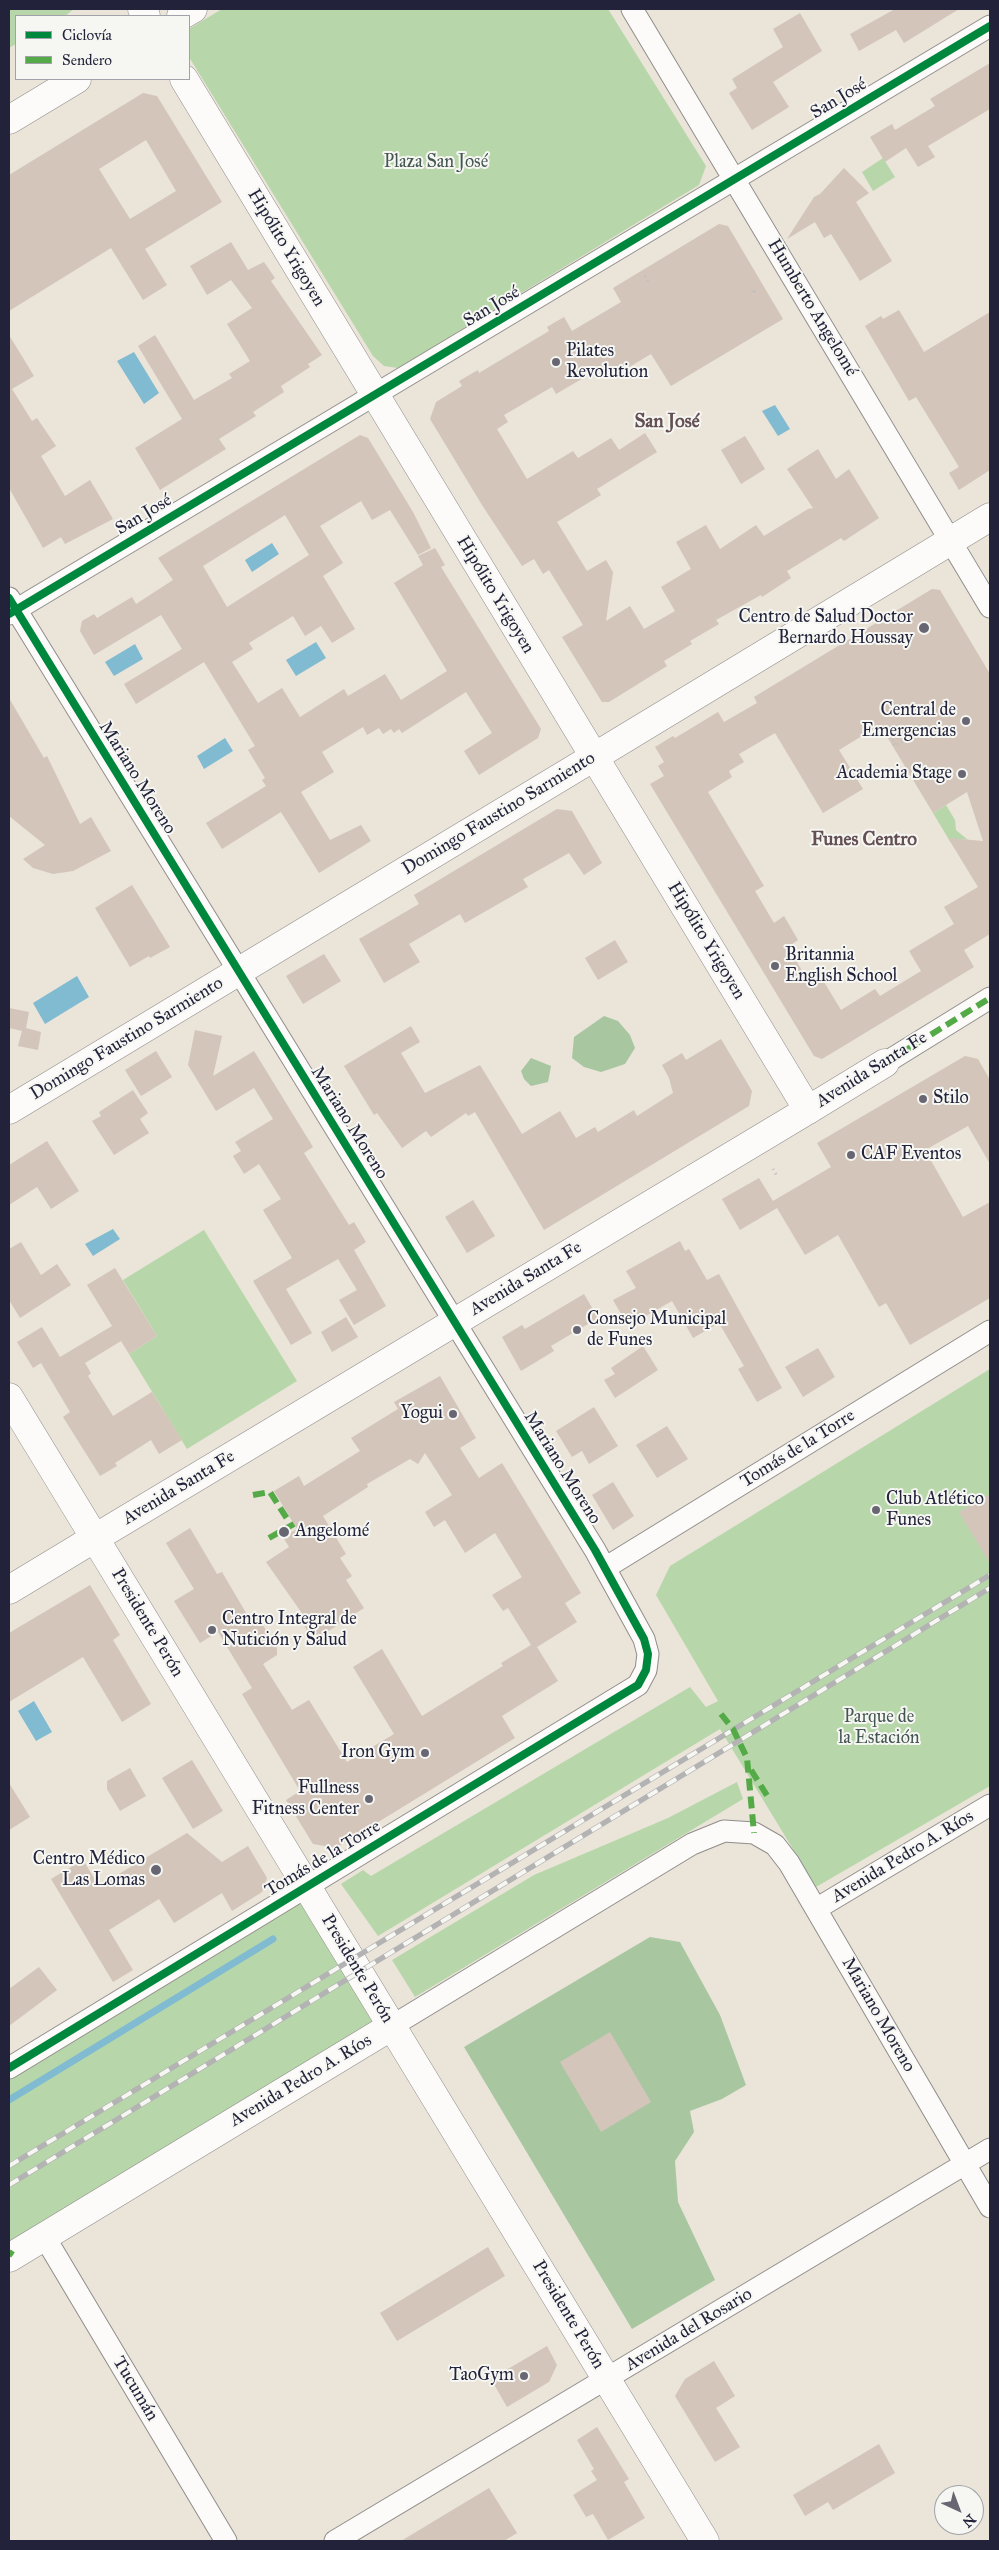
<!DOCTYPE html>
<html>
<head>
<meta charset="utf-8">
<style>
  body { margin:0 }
  #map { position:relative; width:999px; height:2550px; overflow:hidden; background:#eae4d9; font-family:"IM FELL Great Primer",serif }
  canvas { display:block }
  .frame { position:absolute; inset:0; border:10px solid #22223b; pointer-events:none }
  .legend { position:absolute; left:15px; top:15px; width:175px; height:65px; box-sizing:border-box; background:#f6f6f2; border:1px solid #a1a1a9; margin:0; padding:6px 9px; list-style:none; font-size:15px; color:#22223b }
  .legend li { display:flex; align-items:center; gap:10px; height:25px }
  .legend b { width:25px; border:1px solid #a1a1a9 }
  .north { position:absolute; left:934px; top:2485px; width:50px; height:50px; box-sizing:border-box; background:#f6f6f2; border:1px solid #a1a1a9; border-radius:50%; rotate:137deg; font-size:14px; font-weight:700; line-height:20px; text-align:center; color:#22223b }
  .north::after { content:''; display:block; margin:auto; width:18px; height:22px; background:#686672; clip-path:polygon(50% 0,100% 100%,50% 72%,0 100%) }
</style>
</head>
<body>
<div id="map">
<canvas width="999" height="2550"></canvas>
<div class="frame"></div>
<ul class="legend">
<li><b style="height:6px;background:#00873e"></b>Ciclovía</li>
<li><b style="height:6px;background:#53aa46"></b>Sendero</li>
</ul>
<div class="north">N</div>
</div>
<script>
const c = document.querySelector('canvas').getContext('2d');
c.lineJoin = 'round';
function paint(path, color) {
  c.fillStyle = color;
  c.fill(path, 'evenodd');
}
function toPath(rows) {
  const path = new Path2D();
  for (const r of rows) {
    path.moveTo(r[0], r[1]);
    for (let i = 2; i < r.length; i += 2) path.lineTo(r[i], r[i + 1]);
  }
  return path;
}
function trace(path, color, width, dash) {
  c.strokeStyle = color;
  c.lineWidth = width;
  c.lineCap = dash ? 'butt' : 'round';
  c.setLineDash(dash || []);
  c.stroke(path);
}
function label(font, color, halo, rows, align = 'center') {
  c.font = font + ' "IM FELL Great Primer",serif';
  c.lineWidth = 4;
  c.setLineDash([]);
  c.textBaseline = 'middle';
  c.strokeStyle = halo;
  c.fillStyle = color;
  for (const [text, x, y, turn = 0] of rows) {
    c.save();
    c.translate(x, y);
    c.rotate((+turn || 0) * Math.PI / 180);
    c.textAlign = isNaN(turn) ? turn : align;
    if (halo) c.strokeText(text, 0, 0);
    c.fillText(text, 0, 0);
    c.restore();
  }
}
const green = toPath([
  [9,9,74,9,65,16,16,16,16,44,9,48],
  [222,9,608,9,706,166,699,185,398,368,384,366,373,356,189,57,189,29],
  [883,158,895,177,873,191,862,172],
  [946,805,955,820,956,830,968,840,959,839,951,843,933,813],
  [204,1230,297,1381,187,1449,129,1354,157,1336,123,1280],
  [990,1369,990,1786,816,1887,720,1729,378,1936,341,1884,363,1870,371,1876,690,1687,706,1707,718,1701,656,1595,670,1566],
  [737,1782,743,1799,415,1997,392,1960,534,1875,668,1818],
  [307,1887,392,2026,9,2258,9,2068]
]);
const forest = toPath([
  [604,1016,618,1021,630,1035,635,1048,625,1064,601,1072,584,1067,572,1058,574,1037],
  [531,1058,551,1066,548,1082,531,1086,524,1079,521,1071],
  [650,1937,680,1942,720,2015,746,2085,722,2099,690,2111,694,2132,675,2161,678,2202,715,2280,632,2329,464,2047]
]);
const water = toPath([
  [134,352,159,393,144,404,117,361],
  [775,405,790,429,778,436,762,411],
  [272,543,279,554,252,572,245,560],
  [316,642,326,658,296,676,286,660],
  [135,644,143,659,114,676,105,662],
  [225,738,233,751,204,769,197,756],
  [77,976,89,997,45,1024,33,1003],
  [113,1229,120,1239,93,1256,85,1244],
  [34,1701,52,1732,36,1741,18,1711]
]);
const stream = toPath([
  [9,2100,273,1939]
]);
const building = toPath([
  [895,9,959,9,904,43,896,30,859,51,850,34],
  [800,13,822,51,773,82,789,107,752,130,729,93,737,88,732,79,783,47,773,29],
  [990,63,990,109,928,146,935,157,918,167,906,148,885,162,870,137,892,124,895,130,935,106,930,99],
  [143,93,157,96,222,202,145,249,167,285,143,300,111,248,9,311,9,175],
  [146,140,176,191,130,219,99,169],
  [844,168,869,193,856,202,892,261,860,281,831,234,824,238,815,222,787,239,814,197,820,194],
  [719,224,728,226,783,319,671,386,651,354,616,375,613,370,607,374,602,367,556,394,552,387,504,415,508,422,497,429,527,479,573,451,578,458,611,438,619,450,645,433,657,452,597,489,601,495,557,522,587,571,606,560,613,572,606,621,630,606,644,629,675,611,661,587,691,569,676,542,706,525,720,549,756,525,764,536,808,509,813,508,787,469,818,449,836,479,849,469,879,518,844,541,841,538,787,571,791,578,762,597,761,595,716,620,719,624,690,641,692,644,664,661,667,666,609,702,602,702,562,637,583,625,549,570,543,574,534,559,522,566,482,505,430,419,436,402,462,386,459,381,478,370,479,373,549,331,547,327,564,317,572,331,621,302,613,288],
  [231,242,248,270,264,262,275,278,271,281,322,355,308,364,310,367,281,386,284,392,253,412,256,416,219,439,226,449,160,490,135,448,182,419,138,346,155,335,194,400,232,378,229,374,250,361,227,324,252,308,231,280,207,295,190,266],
  [899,310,924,352,990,312,990,470,959,490,949,473,959,467,916,397,909,401,865,326,881,316,883,319],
  [9,335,34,376,12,389,32,421,37,418,56,446,41,456,65,496,90,480,113,519,65,544,61,537,43,548,9,488],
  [360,435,368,438,413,512,431,548,418,555,390,510,372,520,361,501,320,526,343,563,323,576,355,629,332,643,321,626,305,636,293,616,249,643,253,649,232,662,258,703,282,688,300,717,344,689,348,696,385,674,401,700,447,671,394,583,423,565,418,556,435,548,445,565,441,567,541,729,538,738,479,775,464,751,492,733,466,692,402,733,399,729,394,733,391,729,383,734,379,728,367,735,363,727,322,752,334,772,301,792,330,840,361,825,371,841,319,873,281,812,222,849,206,823,266,786,262,780,265,778,248,750,255,746,204,662,136,704,124,684,182,649,161,615,94,655,80,631,82,621,94,614,97,618,132,597,136,604,173,580,158,558],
  [285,515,309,555,227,607,203,566],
  [745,436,765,469,741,484,721,450],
  [932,589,940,590,990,674,990,934,964,950,974,967,822,1059,814,1056,650,784,664,776,658,766,664,762,655,747,673,736,675,738,718,712,724,722,757,703,754,697],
  [880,725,933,813,967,792,983,841,948,838,978,887,944,907,954,924,909,951,921,971,880,996,875,989,841,1010,821,977,810,984,788,947,798,940,784,916,774,923,755,891,764,886,708,792,732,777,729,771,744,762,739,754,775,733,823,813,863,789,839,750],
  [9,698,44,758,47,756,80,824,91,817,111,851,73,871,53,874,33,868,23,859,45,845,9,816],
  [557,809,572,811,602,863,584,875,569,853,523,879,528,887,465,923,460,914,409,944,420,962,384,983,359,939,419,904,414,895],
  [132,885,170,947,150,958,149,956,130,967,95,908],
  [615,940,628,962,598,980,585,958],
  [324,954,341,981,303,1004,286,976],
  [9,1008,29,1012,26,1028,41,1032,38,1050,18,1046,22,1031,9,1028],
  [411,1026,420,1042,401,1053,425,1093,480,1065,522,1134,560,1111,576,1138,595,1127,598,1132,634,1110,637,1116,673,1093,669,1078,662,1065,682,1053,686,1060,721,1039,752,1091,749,1106,544,1230,475,1112,468,1116,466,1113,431,1137,426,1131,402,1148,377,1113,374,1115,344,1066],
  [195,1030,222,1036,213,1076,254,1051,313,1147,304,1153,349,1225,354,1222,366,1242,354,1250,386,1306,354,1325,339,1300,357,1290,338,1259,286,1289,312,1333,291,1345,253,1281,292,1258,263,1210,281,1199,259,1164,244,1174,233,1156,241,1151,235,1142,273,1119,254,1088,216,1111,188,1065],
  [156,1051,172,1077,141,1096,125,1070],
  [965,1056,978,1059,990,1080,990,1164,968,1126,925,1150,963,1217,990,1202,990,1298,910,1345,886,1303,879,1307,838,1235,805,1255,777,1208,740,1230,722,1199,759,1178,773,1201,831,1167,817,1143],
  [133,1090,148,1113,140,1119,149,1133,114,1155,92,1121,101,1116,99,1112],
  [47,1141,79,1191,51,1209,37,1187,9,1205,9,1165],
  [473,1200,495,1236,467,1253,445,1217],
  [680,1241,685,1251,689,1249,707,1280,719,1274,782,1388,757,1402,738,1369,744,1366,719,1323,693,1338,672,1301,628,1326,613,1300,636,1288,626,1271],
  [21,1242,41,1275,57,1264,71,1285,20,1318,9,1300,9,1249],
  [115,1268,157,1336,129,1354,121,1341,85,1363,91,1373,88,1376,113,1416,152,1392,182,1440,159,1454,151,1440,115,1463,117,1466,100,1476,63,1417,70,1412,41,1363,33,1368,17,1342,42,1327,60,1357,112,1326,87,1285],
  [584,1294,598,1318,551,1346,554,1351,521,1371,502,1337,522,1325,525,1329],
  [346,1317,358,1337,332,1352,321,1332],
  [643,1346,658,1370,615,1398,604,1380,615,1374,611,1368],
  [818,1348,835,1377,803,1397,785,1367],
  [440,1376,476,1438,460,1448,479,1478,502,1463,581,1593,565,1603,577,1622,537,1647,558,1681,502,1716,515,1738,336,1848,313,1844,286,1800,300,1791,242,1694,252,1688,218,1632,200,1643,174,1601,194,1589,166,1543,190,1528,217,1574,222,1572,249,1618,256,1614,277,1648,277,1655,263,1664,292,1710,309,1700,347,1762,364,1752,394,1734,353,1667,382,1649,422,1716,503,1666,501,1663,531,1645,508,1608,503,1611,492,1595,522,1577,495,1533,465,1553,445,1520,434,1527,425,1512,452,1495,425,1453,418,1464,410,1459,367,1484,368,1487,323,1516,346,1554,340,1558,352,1576,346,1580,364,1608,313,1641,302,1622,306,1619,266,1562,289,1547,283,1537,297,1529,274,1491,299,1476,304,1486,360,1451,351,1438,398,1409,394,1402],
  [594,1407,618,1446,589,1464,582,1451,572,1457,556,1431],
  [667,1426,688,1459,657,1478,636,1445],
  [613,1482,634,1516,613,1530,592,1495],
  [990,1494,990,1564,959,1512],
  [90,1585,120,1635,113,1640,151,1704,122,1722,83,1657,9,1702,9,1633],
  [192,1760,223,1811,193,1829,162,1778],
  [130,1768,146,1796,120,1811,107,1789,107,1781],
  [9,1783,30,1817,9,1830],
  [187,1833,222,1862,248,1846,267,1878,262,1892,232,1911,222,1893,174,1923,159,1899,109,1930,133,1970,113,1982,51,1879,83,1860,99,1886],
  [39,1967,57,1990,9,2026,9,1989],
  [610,2032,651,2102,601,2132,560,2062],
  [488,2247,505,2276,397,2341,380,2313],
  [547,2346,557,2365,549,2382,507,2407,491,2379],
  [714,2361,735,2396,716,2408,740,2447,715,2462,675,2396,685,2379],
  [597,2427,629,2479,624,2482,645,2518,608,2540,593,2514,586,2517,573,2495,597,2480,591,2471,594,2469,577,2440],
  [879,2444,895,2473,833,2510,828,2502,805,2516,793,2495],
  [489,2488,517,2533,504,2541,401,2541]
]);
const path = toPath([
  [645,276,648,282,646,281],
  [753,291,752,293,758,290],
  [902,735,892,741,895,746,915,734],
  [773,1169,777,1176]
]);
const minor = toPath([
  [632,9,990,607],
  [9,598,595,1550,644,1639,648,1654,646,1670,638,1685,9,2068],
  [9,614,990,26],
  [885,1063,990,998],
  [605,1568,990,1331],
  [816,1909,990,1805],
  [392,2026,692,1844,724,1831,754,1833,775,1845,789,1863,990,2207],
  [44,2236,226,2541],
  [335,2541,990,2149]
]);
const tertiary = toPath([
  [594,757,990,517],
  [808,1110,885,1063],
  [9,1590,95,1538]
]);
const secondary = toPath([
  [9,1110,594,757],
  [9,1397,705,2541],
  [95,1538,808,1110,184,79],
  [9,2258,392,2026]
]);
const primary = toPath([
  [142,9,146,16],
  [181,16,193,9],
  [9,120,77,79]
]);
const rail = toPath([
  [9,2166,990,1575],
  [9,2185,990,1588]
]);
const quiet = toPath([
  [885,1063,990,998],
  [253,1495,270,1492,291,1525],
  [269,1538,294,1524],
  [721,1714,733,1729,747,1758,754,1833],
  [751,1770,768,1797],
  [9,2252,13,2255]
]);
const cycleway = toPath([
  [9,598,595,1550,644,1639,648,1654,646,1670,638,1685,9,2068],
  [9,614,990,26]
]);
const markers = [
  [556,362,5,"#686672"],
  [924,628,6,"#686672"],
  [966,721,5,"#686672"],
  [962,774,5,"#686672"],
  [775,966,5,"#686672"],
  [923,1099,5,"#686672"],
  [851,1155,5,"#686672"],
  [577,1330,5,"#686672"],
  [453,1414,5,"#686672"],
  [876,1510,5,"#686672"],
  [284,1532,6,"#686672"],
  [212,1630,5,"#686672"],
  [425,1753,5,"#686672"],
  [369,1799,5,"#686672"],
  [156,1870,6,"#686672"],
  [524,2376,5,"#686672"]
];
const streetNames = [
  ["San José",839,99,-31],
  ["Hipólito Yrigoyen",286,248,59],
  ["San José",492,307,-31],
  ["Humberto Angelomé",812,308,59],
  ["San José",144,515,-31],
  ["Hipólito Yrigoyen",495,595,59],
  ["Mariano Moreno",137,778,58],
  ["Domingo Faustino Sarmiento",499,814,-31],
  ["Hipólito Yrigoyen",706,941,59],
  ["Domingo Faustino Sarmiento",127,1039,-31],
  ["Avenida Santa Fe",872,1070,-32],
  ["Mariano Moreno",349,1123,58],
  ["Avenida Santa Fe",526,1279,-31],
  ["Tomás de la Torre",798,1449,-32],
  ["Mariano Moreno",562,1468,58],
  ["Avenida Santa Fe",179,1488,-31],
  ["Presidente Perón",147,1623,59],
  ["Avenida Pedro A. Ríos",903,1857,-31],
  ["Tomás de la Torre",323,1859,-31],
  ["Presidente Perón",357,1969,59],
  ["Mariano Moreno",878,2015,60],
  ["Avenida Pedro A. Ríos",301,2081,-31],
  ["Presidente Perón",568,2315,59],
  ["Avenida del Rosario",689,2330,-31],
  ["Tucumán",135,2389,59]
];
const parkNames = [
  ["Plaza San José",436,163],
  ["Parque de",879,1718],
  ["la Estación",879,1739]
];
const poiNames = [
  ["Pilates",566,352],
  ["Revolution",566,373],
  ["Centro de Salud Doctor",913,618,"right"],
  ["Bernardo Houssay",913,639,"right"],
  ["Central de",956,711,"right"],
  ["Emergencias",956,732,"right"],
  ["Academia Stage",952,774,"right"],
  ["Britannia",785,956],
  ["English School",785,977],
  ["Stilo",933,1099],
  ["CAF Eventos",861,1155],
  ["Consejo Municipal",587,1320],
  ["de Funes",587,1341],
  ["Yogui",443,1414,"right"],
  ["Club Atlético",886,1500],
  ["Funes",886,1521],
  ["Angelomé",295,1532],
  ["Centro Integral de",222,1620],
  ["Nutición y Salud",222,1641],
  ["Iron Gym",415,1753,"right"],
  ["Fullness",359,1789,"right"],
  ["Fitness Center",359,1810,"right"],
  ["Centro Médico",145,1860,"right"],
  ["Las Lomas",145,1881,"right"],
  ["TaoGym",514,2376,"right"]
];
const neighbourhoodNames = [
  ["San José",667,422],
  ["Funes Centro",864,840]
];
paint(green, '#b7d7aa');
paint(forest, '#a8c7a0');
paint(water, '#80bbd2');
trace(stream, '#80bbd2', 7);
paint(building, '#d3c5ba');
trace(minor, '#908d8b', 23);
trace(tertiary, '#908d8b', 29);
trace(secondary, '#908d8b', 29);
trace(primary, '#908d8b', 29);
trace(path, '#bdbcbd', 3, [1, 4]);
trace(minor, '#fcfbf9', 21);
trace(tertiary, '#fcfbf9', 28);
trace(secondary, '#fcfbf9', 28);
trace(primary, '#fcfbf9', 28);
trace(rail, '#b4b3b4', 5.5);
trace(rail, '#f6f6f2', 4, [11]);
trace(quiet, '#53aa46', 6, [12, 6]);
trace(cycleway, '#00873e', 8);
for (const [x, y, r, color] of markers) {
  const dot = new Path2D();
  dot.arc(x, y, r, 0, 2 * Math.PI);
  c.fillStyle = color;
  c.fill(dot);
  trace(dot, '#f6f6f2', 2);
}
label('18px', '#22223b', '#f6f6f2', streetNames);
label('18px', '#425551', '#f6f6f2', parkNames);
label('18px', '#22223b', '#f6f6f2', poiNames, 'left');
label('bold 19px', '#645054', '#f6f6f2', neighbourhoodNames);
</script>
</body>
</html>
